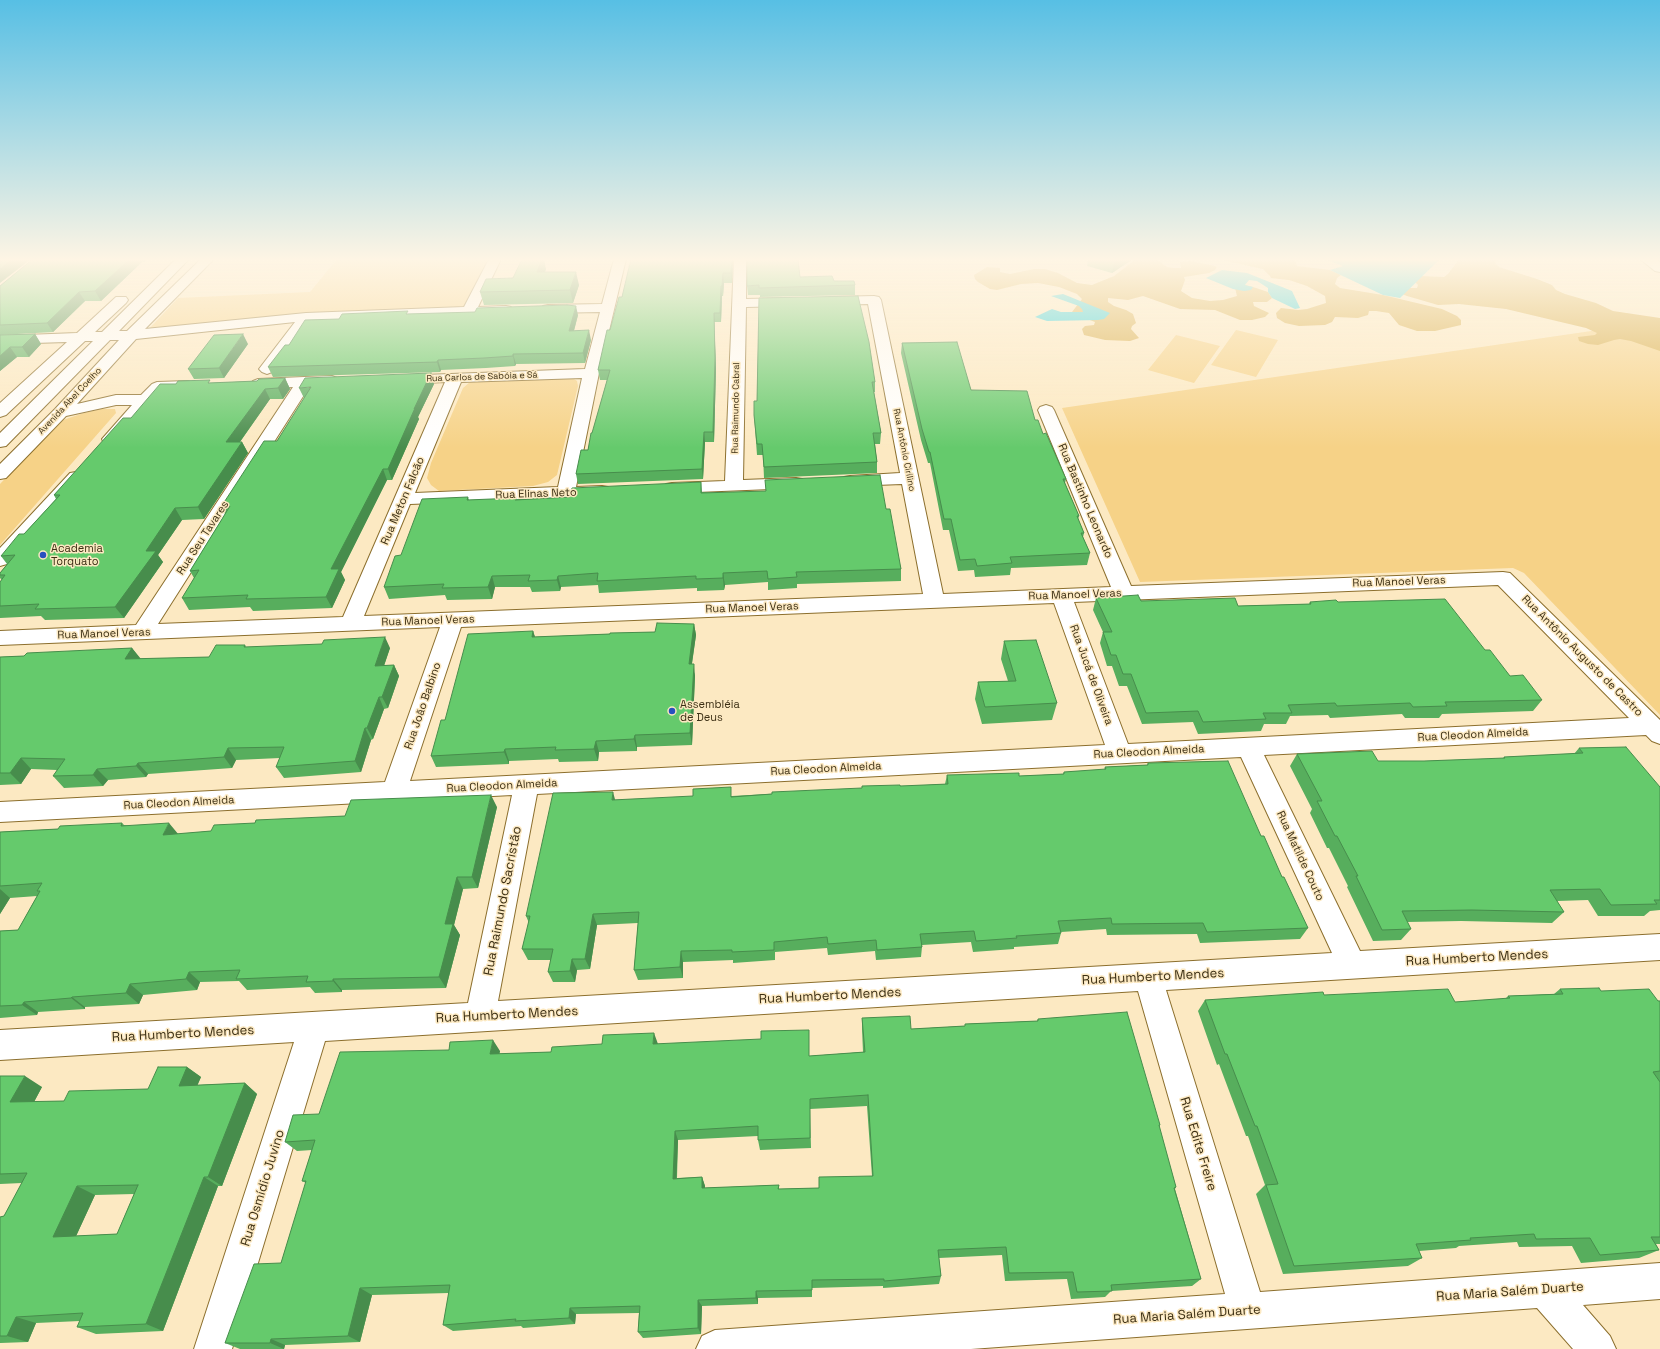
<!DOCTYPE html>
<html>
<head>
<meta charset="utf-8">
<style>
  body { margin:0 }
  canvas { display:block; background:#fce9c2 }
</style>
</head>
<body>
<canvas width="1660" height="1349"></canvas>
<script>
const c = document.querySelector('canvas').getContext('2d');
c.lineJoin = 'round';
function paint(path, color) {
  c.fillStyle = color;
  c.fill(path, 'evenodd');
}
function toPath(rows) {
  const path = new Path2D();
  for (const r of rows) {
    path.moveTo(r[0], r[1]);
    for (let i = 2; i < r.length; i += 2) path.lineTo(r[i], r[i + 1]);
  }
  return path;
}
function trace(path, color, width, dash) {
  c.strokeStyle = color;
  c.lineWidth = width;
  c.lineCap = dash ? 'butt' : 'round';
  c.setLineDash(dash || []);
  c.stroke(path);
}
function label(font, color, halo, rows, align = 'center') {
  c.font = font + ' "Space Grotesk",sans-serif';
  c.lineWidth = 3;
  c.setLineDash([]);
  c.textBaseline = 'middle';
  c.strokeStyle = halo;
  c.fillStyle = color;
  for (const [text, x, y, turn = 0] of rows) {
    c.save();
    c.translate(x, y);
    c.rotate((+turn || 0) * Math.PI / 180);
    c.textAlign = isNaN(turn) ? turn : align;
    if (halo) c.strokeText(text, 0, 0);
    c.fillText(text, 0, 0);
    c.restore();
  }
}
const green = toPath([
  [337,259,489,259,465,305,461,308,147,331,178,298,310,292],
  [1660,321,1660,715,1524,573,1513,568,1140,582,1062,408],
  [1236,330,1278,340,1256,377,1211,365],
  [1176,335,1220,346,1194,383,1148,370],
  [571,377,577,381,578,386,557,475,548,482,533,486,439,491,431,485,427,478,431,463,463,388,470,382,482,378],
  [101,409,115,409,116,413,0,545,0,484,60,421,84,413]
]);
const forest = toPath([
  [1136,259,1156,259,1167,267,1174,268,1181,268,1180,262,1190,261,1211,265,1217,267,1215,270,1209,273,1184,277,1185,280,1181,291,1192,298,1210,301,1223,300,1237,296,1235,288,1245,285,1253,287,1268,292,1272,298,1267,302,1253,302,1254,306,1269,313,1265,317,1252,320,1240,320,1215,310,1180,309,1143,296,1128,300,1108,298,1108,302,1114,306,1126,310,1133,314,1136,323,1132,326,1131,329,1139,338,1130,341,1105,340,1084,335,1082,329,1085,326,1094,325,1095,322,1077,315,1072,312,1082,299,1077,294,1059,287,1038,283,1021,284,997,290,990,289,978,282,975,279,974,275,987,267,1000,268,1000,272,1010,274,1034,269,1045,269,1058,273,1077,283,1092,285,1114,276],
  [1217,259,1295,259,1297,266,1330,270,1341,275,1337,278,1335,284,1340,288,1383,295,1442,309,1457,316,1461,320,1461,325,1435,331,1417,331,1399,325,1389,313,1376,311,1369,311,1368,315,1358,318,1335,317,1332,322,1325,325,1299,326,1285,323,1277,318,1276,313,1281,308,1298,310,1307,309,1326,303,1325,296,1307,286,1289,280,1271,278,1270,276,1263,269],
  [1459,259,1497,259,1495,263,1499,267,1537,279,1552,285,1556,290,1565,294,1596,303,1613,311,1660,318,1660,351,1631,341,1620,339,1614,340,1598,345,1588,344,1579,341,1578,337,1595,335,1597,333,1586,328,1506,309,1459,304,1438,305,1407,296,1400,293,1406,288,1417,288,1418,285,1414,281,1420,276,1444,277,1448,274]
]);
const water = toPath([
  [1324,259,1440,259,1400,298,1383,295,1330,270,1343,266],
  [1222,270,1247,273,1292,291,1300,308,1295,309,1272,298,1268,292,1268,288,1257,281,1249,280,1245,285,1253,287,1251,290,1244,291,1233,289,1206,278],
  [1063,294,1110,313,1104,319,1098,320,1047,321,1035,317,1052,309,1061,312,1083,312,1082,309,1079,306,1051,296]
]);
const minor = toPath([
  [176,259,189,259,119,331,127,331,201,259,214,259,145,329,306,313,464,307,489,259,501,259,478,307,506,306,511,307,513,310,511,313,506,314,310,321,272,372,267,374,262,372,259,369,295,322,136,339,77,404,116,395,141,395,152,384,157,382,188,381,193,383,196,386,193,389,161,391,116,443,110,444,104,443,102,439,132,405,116,405,66,416,6,478,0,479,0,464,55,409,119,340,110,340,6,446,0,447,0,433,93,341,85,341,6,415,0,417,0,403,67,342,0,344,0,336,77,333,116,297,126,297,128,300,126,303,95,332,102,332,176,259],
  [614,259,626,259,599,373,576,487,602,486,608,487,611,491,608,495,566,498,410,504,364,616,923,594,902,484,850,486,844,485,841,481,844,477,850,476,900,473,868,304,830,305,825,304,823,301,825,298,830,297,874,296,879,297,881,300,943,594,1111,587,1038,410,1040,407,1046,405,1052,407,1054,410,1131,586,1503,572,1510,573,1660,720,1660,744,1652,741,1646,735,1264,755,1360,951,1660,934,1660,960,1166,990,1260,1292,1660,1263,1660,1299,1583,1305,1610,1336,1616,1349,1573,1349,1537,1308,971,1349,696,1349,702,1336,715,1330,1225,1294,1138,991,325,1041,232,1349,194,1349,294,1042,0,1060,0,1030,468,1003,512,795,0,822,0,802,385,782,440,627,0,645,0,631,136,625,293,387,258,389,253,387,250,384,253,381,258,379,304,377,332,376,337,378,340,381,337,384,332,386,309,387,158,624,343,617,445,382,402,384,397,382,394,379,397,376,585,369,600,312,548,313,543,312,541,309,543,306,548,305,602,304,614,259],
  [582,378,558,487,415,493,461,382,582,378],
  [1498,585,1629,718,1128,744,1074,602,1498,585],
  [1054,603,1105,745,410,781,461,627,1054,603],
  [1241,757,1332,953,498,1001,537,794,1241,757],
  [734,259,746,259,746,299,789,298,794,299,796,302,794,305,789,306,746,307,743,480,796,478,802,479,805,483,802,487,796,488,672,493,666,492,663,488,666,484,672,483,725,481,734,259],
  [1640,259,1655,259,1660,262,1660,272,1655,271,1640,259],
  [76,472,82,473,85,477,82,481,7,564,0,566,0,548,70,473,76,472]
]);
const wall = toPath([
  [33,259,147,259,144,262,142,262,101,301,85,301,53,332,0,335,0,286],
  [631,259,733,259,732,283,724,283,723,296,722,296,721,322,714,322,716,369,714,442,705,442,703,479,578,484,576,474,588,450,607,380,600,380,598,370,610,330,622,297],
  [1088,259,1133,259,1112,273,1087,266],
  [546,269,545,272,579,285,573,303,484,305,480,292,513,278],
  [800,277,834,281,855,285,855,295,760,297,760,295,748,295,747,286],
  [759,298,875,382,875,392,874,392,881,433,880,444,875,444,877,462,877,473,764,478,763,455,757,455,754,415,757,401],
  [409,314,578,315,574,331,591,340,585,363,516,364,515,366,486,368,441,370,440,372,273,377,268,367,289,345,339,319],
  [35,334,41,344,29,357,17,357,0,371,0,335],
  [902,343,971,390,1035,420,1066,479,1065,483,1079,516,1078,519,1084,533,1083,537,1090,553,1087,565,1011,568,1010,575,975,577,974,570,958,571,949,530,943,530,930,463,928,463,921,440,901,353],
  [248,344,224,378,194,379,188,369],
  [285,378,290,389,283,399,270,399,240,442,242,442,248,453,204,519,182,520,158,555,163,562,124,618,45,620,41,616,0,618,0,582,2,580,0,578,0,573,7,564,1,556,24,534,56,499,54,495,131,418,211,383,257,381],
  [434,384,418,417,419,419,392,480,387,480,341,572,345,580,332,608,253,611,250,607,189,610,182,598,194,578,190,571,225,514,221,507,277,441,304,398,299,388],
  [701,482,702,492,886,509,901,569,901,581,797,584,797,588,768,590,768,582,725,585,724,590,697,591,697,588,599,593,598,585,561,587,560,591,532,592,530,587,495,587,492,599,447,600,445,595,389,599,384,587,468,497,469,500,516,499,570,497],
  [1096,598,1238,606,1309,604,1310,602,1338,602,1485,650,1510,676,1542,700,1533,711,1442,714,1439,718,1405,718,1402,714,1330,718,1328,715,1290,716,1286,724,1264,724,1261,731,1198,734,1193,722,1142,724,1127,686,1119,686,1112,666,1107,666,1100,643,1103,632,1093,610],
  [694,624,696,635,692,664,695,676,692,745,637,747,637,751,599,752,598,761,559,762,558,759,509,761,509,764,436,767,431,756,445,720,533,631,535,637,655,632],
  [1004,641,1057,703,1052,720,982,724,975,699,978,682,1008,681,1001,659],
  [245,645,246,647,390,648,384,666,394,665,399,676,388,708,384,709,373,739,371,740,361,772,284,778,276,767,280,758,236,760,232,768,148,774,146,777,108,780,103,786,64,788,53,776,57,770,31,769,21,784,0,785,0,657,24,656,132,648,140,659,209,657],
  [1579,748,1660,787,1660,910,1650,911,1644,916,1598,916,1588,900,1557,901,1564,912,1552,923,1461,921,1407,922,1411,929,1401,940,1373,941,1347,887,1348,886,1329,848,1327,848,1310,813,1312,809,1290,766,1297,754,1378,761,1424,761,1502,759,1504,757,1574,754],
  [1148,763,1261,836,1308,928,1300,939,1200,943,1197,934,1107,935,1106,929,1061,932,1061,933,1058,944,1014,947,1014,949,973,952,971,942,922,945,922,947,921,957,876,960,875,951,828,955,827,948,775,952,775,960,733,963,733,960,683,962,683,978,638,980,634,970,638,923,597,925,590,969,577,970,575,982,553,982,548,972,551,960,528,960,522,949,529,923,526,916,615,800,732,796,945,784,947,775,1019,776,1063,774,1064,772,1104,770,1105,767,1147,765],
  [497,807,478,888,463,889,454,925,460,935,446,988,342,990,342,992,315,993,310,987,247,990,239,981,200,982,197,990,143,995,139,1004,85,1007,85,1009,38,1012,37,1015,0,1018,0,931,18,930,37,896,10,898,0,914,0,832,58,829,122,823,124,825,179,834,211,831,255,823,345,816],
  [1560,989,1601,991,1660,1001,1660,1081,1659,1081,1660,1082,1660,1244,1656,1244,1659,1250,1639,1258,1581,1263,1572,1246,1519,1247,1517,1242,1459,1246,1456,1248,1419,1251,1422,1258,1408,1266,1283,1274,1256,1194,1265,1185,1248,1136,1246,1136,1219,1064,1217,1065,1198,1011,1205,1000,1324,995,1455,1002,1505,999,1508,996,1554,994],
  [862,1018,911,1029,965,1026,965,1024,1037,1021,1038,1019,1160,1125,1159,1127,1176,1187,1175,1189,1201,1279,1192,1286,1111,1291,1105,1297,1071,1299,1067,1279,1005,1281,1002,1255,939,1258,941,1276,939,1284,883,1288,883,1286,812,1288,812,1297,758,1298,758,1304,702,1306,701,1334,643,1338,638,1332,639,1313,576,1314,575,1324,523,1328,521,1326,453,1331,443,1325,449,1293,372,1295,360,1342,285,1345,284,1349,240,1349,225,1343,281,1263,306,1183,302,1181,312,1150,297,1151,285,1142,319,1114,449,1050,500,1051,499,1054,551,1052,658,1044,810,1056,863,1052,862,1029],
  [867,1106,872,1176,819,1188,779,1189,779,1185,705,1188,705,1186,702,1177,677,1178,678,1140,758,1136,758,1140,760,1150,811,1148,810,1109],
  [187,1067,201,1077,197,1085,245,1083,257,1094,222,1186,218,1186,163,1331,96,1334,77,1327,80,1321,36,1323,28,1342,0,1343,0,1217,4,1216,22,1183,0,1184,0,1076,42,1087,34,1102,64,1101,148,1089],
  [134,1194,117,1234,76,1236,95,1195]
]);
const shadedWall = toPath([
  [13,259,31,259,0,283,0,269],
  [130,259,140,259,142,262,101,301,95,291],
  [142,259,147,259,144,262],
  [542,259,544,259,546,269,540,286,537,272],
  [732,259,733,259,732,283,731,273],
  [1115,259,1133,259,1112,273],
  [576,272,579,285,573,303,570,290],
  [723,273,724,283,723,296,722,286],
  [721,286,722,296,721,322,720,313],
  [79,292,85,301,53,332,47,323],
  [576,306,578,315,571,341,569,331],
  [714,313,716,369,714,442,713,432],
  [589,330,591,340,585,363,583,353],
  [35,334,41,344,29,357,22,347],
  [243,334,248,344,224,378,219,368],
  [10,347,17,357,0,371,0,356],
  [513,354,516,364,515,366,513,356],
  [438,360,441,370,440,372,437,362],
  [431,373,434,384,418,417,419,419,392,480,388,469,414,409],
  [285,378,290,389,283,399,278,388],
  [265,389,270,399,232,453,226,442],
  [704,432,705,442,703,479,702,469],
  [242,442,248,453,204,519,198,507],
  [383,469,387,480,341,572,345,580,332,608,326,597,331,569],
  [175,508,182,520,158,555,163,562,124,618,115,607,146,551],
  [723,573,725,585,724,590,723,578],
  [492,576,495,587,492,599,488,587],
  [558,576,561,587,560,591,557,580],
  [694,624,696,635,690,676,689,664],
  [533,631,537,643,532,637],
  [385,637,390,648,380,677,375,666],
  [132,648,141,659,125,659],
  [694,664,695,676,692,745,690,733],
  [394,665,399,676,388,708,382,697],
  [379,697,384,709,373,739,367,728],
  [365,728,371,740,361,772,355,761],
  [635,735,637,747,637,751,634,739],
  [596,741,599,752,598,761,594,749],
  [228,748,236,760,232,768,224,757],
  [505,749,509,761,509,764,504,752],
  [21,758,31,769,21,784,10,773],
  [138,763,148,774,146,777,136,766],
  [97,769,108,780,103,786,93,775],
  [613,792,616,803,612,800],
  [491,795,497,807,478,888,472,877],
  [169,823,179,835,163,835],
  [457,877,463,889,454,925,460,935,446,988,439,977,445,924],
  [0,889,10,898,0,914],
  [593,914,597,925,590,969,585,959],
  [681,951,683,962,683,978,680,967],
  [572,959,577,970,575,982,570,971],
  [189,972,200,982,197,990,186,979],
  [333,979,342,990,342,992,333,981],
  [130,984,143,995,139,1004,126,993],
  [72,997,85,1007,85,1009,71,998],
  [24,1002,38,1012,37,1015,22,1005],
  [654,1033,658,1044,653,1044],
  [493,1040,500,1051,497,1065,490,1054],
  [187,1067,201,1077,193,1096,179,1086],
  [25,1076,42,1087,28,1113,10,1102],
  [245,1083,257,1094,222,1186,208,1177],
  [675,1131,678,1140,676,1188,673,1179],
  [204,1177,218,1186,163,1331,146,1324],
  [702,1177,705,1186,704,1197,702,1188],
  [77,1186,95,1195,72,1245,53,1237],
  [360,1288,372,1295,360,1342,348,1336],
  [756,1291,758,1298,758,1304,756,1298],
  [698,1300,702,1306,701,1334,698,1328],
  [570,1308,576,1314,575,1324,569,1318],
  [16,1317,36,1323,28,1342,7,1336],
  [271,1339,285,1345,284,1349,270,1343]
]);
const building = toPath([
  [0,259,13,259,0,269,0,259],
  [33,259,130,259,95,291,79,292,47,323,0,325,0,286,33,259],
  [522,259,542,259,537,272,576,272,570,290,480,292,486,279,513,278,522,259],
  [631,259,732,259,731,273,723,273,722,286,721,286,720,313,714,313,715,358,713,432,704,432,702,469,576,474,581,450,588,450,591,433,592,433,610,370,598,370,607,330,610,330,619,297,622,297,631,259],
  [747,259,798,259,800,277,832,276,834,281,854,281,855,285,759,288,759,285,747,286,747,259],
  [858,296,869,342,875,382,872,382,881,433,873,433,877,462,764,467,762,444,757,444,754,415,754,401,757,401,759,298,858,296],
  [567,305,576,306,569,331,589,330,583,353,513,354,513,356,484,358,438,360,437,362,268,367,285,345,289,345,305,320,339,319,342,314,408,311,406,314,475,312,477,308,567,305],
  [35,334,22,347,10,347,0,356,0,335,35,334],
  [243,334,219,368,188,369,214,335,243,334],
  [957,342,971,390,1027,391,1035,420,1038,420,1043,434,1046,433,1066,479,1063,479,1079,516,1077,516,1084,533,1081,533,1090,553,1010,557,1012,563,977,566,975,559,960,560,951,519,944,519,930,452,929,452,922,429,902,343,957,342],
  [431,373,414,409,415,408,388,469,383,469,331,569,339,569,326,597,246,599,248,595,182,598,199,570,190,571,230,506,221,507,264,441,277,441,311,387,299,388,305,378,431,373],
  [285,378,278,388,265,389,226,442,242,442,198,507,175,508,146,551,156,551,115,607,35,609,39,604,0,606,0,582,5,575,0,575,0,573,15,555,1,556,19,534,24,534,60,495,54,495,123,418,131,418,160,384,176,384,178,381,210,380,208,383,257,381,259,379,285,378],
  [880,475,886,509,890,509,901,569,796,572,797,577,768,579,767,571,723,573,723,578,696,579,696,576,597,581,598,573,558,576,557,580,528,581,530,575,492,576,488,587,442,588,444,584,384,587,395,556,401,555,422,499,468,497,467,500,516,498,515,500,570,497,572,488,701,482,701,493,766,491,765,480,880,475],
  [1138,595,1141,601,1235,598,1238,606,1311,604,1310,602,1336,600,1338,602,1445,599,1485,650,1490,650,1510,676,1523,675,1542,700,1445,702,1447,706,1413,707,1410,703,1337,706,1335,703,1288,705,1292,713,1263,713,1266,719,1203,722,1198,711,1146,713,1131,674,1123,674,1116,655,1111,655,1103,632,1112,632,1096,598,1138,595],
  [657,623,694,624,689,664,694,664,690,733,635,735,634,739,596,741,594,749,555,750,556,747,505,749,504,752,431,756,441,720,445,720,468,634,533,631,532,637,610,634,610,633,655,632,657,623],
  [385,637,375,666,394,665,382,697,379,697,367,728,365,728,355,761,276,767,284,747,228,748,224,757,138,763,136,766,97,769,93,775,53,776,65,759,21,758,10,773,0,773,0,657,24,656,27,653,132,648,125,659,209,657,216,645,245,645,244,647,322,644,324,640,385,637],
  [1036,640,1057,703,985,707,978,682,1016,681,1004,641,1036,640],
  [1626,747,1660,787,1660,900,1654,900,1657,904,1611,905,1600,889,1550,890,1564,912,1472,910,1402,911,1411,929,1382,930,1356,876,1358,876,1337,836,1335,836,1317,801,1322,801,1297,754,1372,751,1378,761,1424,761,1505,758,1504,757,1583,753,1579,748,1626,747],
  [1228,761,1261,836,1264,836,1282,877,1284,877,1308,928,1207,932,1203,923,1112,924,1111,918,1058,921,1061,933,1016,936,1017,938,976,941,974,931,920,934,922,947,877,950,876,940,828,944,827,937,774,942,774,950,732,952,732,950,681,951,680,967,634,970,639,912,593,914,585,959,572,959,570,971,548,972,553,949,522,949,530,916,526,916,553,793,613,792,612,800,693,796,693,789,731,787,731,797,772,794,772,792,862,788,862,786,900,785,900,786,948,784,947,775,1019,773,1019,776,1064,774,1064,772,1106,769,1105,767,1148,765,1148,763,1228,761],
  [491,795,472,877,457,877,445,924,453,924,439,977,333,979,333,981,306,982,308,976,236,979,240,970,189,972,186,979,130,984,126,993,72,997,71,998,24,1002,22,1005,0,1006,0,931,18,930,40,891,37,891,42,883,0,886,0,832,58,829,60,826,122,823,121,826,169,823,163,835,211,831,214,825,255,823,256,820,345,816,351,800,491,795],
  [1599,988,1601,991,1649,989,1658,1001,1660,1001,1660,1071,1653,1072,1660,1082,1660,1237,1651,1237,1659,1250,1600,1255,1590,1238,1536,1239,1534,1234,1470,1238,1471,1240,1416,1244,1422,1258,1294,1266,1266,1185,1278,1184,1257,1126,1255,1126,1227,1054,1225,1054,1205,1000,1323,992,1324,995,1448,989,1455,1002,1510,998,1508,996,1563,994,1560,989,1599,988],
  [1127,1012,1160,1125,1159,1125,1176,1187,1174,1188,1201,1279,1111,1285,1112,1291,1077,1292,1073,1272,1009,1273,1006,1247,938,1250,941,1276,884,1281,884,1279,812,1280,812,1290,756,1291,756,1298,698,1300,698,1328,638,1332,640,1306,570,1308,569,1318,515,1321,516,1319,443,1325,450,1285,360,1288,348,1336,271,1339,270,1343,225,1343,254,1264,281,1263,306,1181,302,1181,315,1140,285,1142,293,1115,319,1114,340,1052,449,1050,450,1042,493,1040,490,1054,551,1052,552,1047,602,1044,603,1035,654,1033,653,1044,761,1039,761,1031,809,1030,809,1056,865,1052,862,1018,910,1016,911,1029,965,1026,965,1024,1038,1021,1038,1019,1127,1012],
  [868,1095,873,1176,819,1177,819,1188,778,1189,779,1185,702,1188,702,1177,673,1179,675,1131,758,1126,758,1140,810,1138,810,1099,868,1095],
  [158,1067,187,1067,179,1086,245,1083,208,1177,204,1177,146,1324,77,1327,83,1313,16,1317,7,1336,0,1336,0,1217,4,1216,27,1173,0,1174,0,1076,25,1076,10,1102,64,1101,69,1091,148,1089,158,1067],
  [138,1185,117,1234,53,1237,77,1186,138,1185]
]);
const markers = [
  [43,555,4,"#2850bf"],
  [672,711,4,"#2850bf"]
];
const farStreetnames = [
  ["Rua Carlos de Sabóia e Sá",482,377,-2],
  ["Avenida Abel Coelho",70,401,-47],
  ["Rua Raimundo Cabral",736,408,-89],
  ["Rua Antônio Cirilino",904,450,79]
];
const streetNames = [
  ["Rua Elinas Neto",536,494,-2],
  ["Rua Meton Falcão",403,501,-67],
  ["Rua Bastinho Leonardo",1085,501,67],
  ["Rua Seu Tavares",203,538,-57],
  ["Rua Manoel Veras",1399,582,-2],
  ["Rua Manoel Veras",1075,595,-2],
  ["Rua Manoel Veras",752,608,-2],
  ["Rua Manoel Veras",428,621,-2],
  ["Rua Manoel Veras",104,634,-2],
  ["Rua Antônio Augusto de Castro",1582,656,45],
  ["Rua Jucá de Oliveira",1091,675,70],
  ["Rua João Balbino",423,706,-71],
  ["Rua Cleodon Almeida",1473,735,-3],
  ["Rua Cleodon Almeida",1149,752,-3],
  ["Rua Cleodon Almeida",826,769,-3],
  ["Rua Cleodon Almeida",502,786,-3],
  ["Rua Cleodon Almeida",179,803,-3],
  ["Rua Matilde Couto",1300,856,65]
];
const poiNames = [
  ["Academia",51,549],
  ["Torquato",51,562],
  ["Assembléia",680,705],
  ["de Deus",680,718]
];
const nearStreetnames = [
  ["Rua Raimundo Sacristão",503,901,-79],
  ["Rua Humberto Mendes",1477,958,-3],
  ["Rua Humberto Mendes",1153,977,-3],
  ["Rua Humberto Mendes",830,996,-3],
  ["Rua Humberto Mendes",507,1015,-3],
  ["Rua Humberto Mendes",183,1034,-3],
  ["Rua Edite Freire",1198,1144,73],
  ["Rua Osmídio Juvino",263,1188,-73],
  ["Rua Maria Salém Duarte",1510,1292,-4],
  ["Rua Maria Salém Duarte",1187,1315,-4]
];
paint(green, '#f6d287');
paint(forest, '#d7ab44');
paint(water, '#1fcfde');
trace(minor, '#8c6f2d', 2);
paint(minor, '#fff');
paint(wall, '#57ae5d');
paint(shadedWall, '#478d4c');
paint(building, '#65ca6c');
trace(building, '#478d4c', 1);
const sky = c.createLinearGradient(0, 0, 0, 448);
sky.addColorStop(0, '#57bfe4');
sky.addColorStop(0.58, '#fef5e4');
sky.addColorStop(1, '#fef5e400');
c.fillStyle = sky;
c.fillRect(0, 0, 1660, 448);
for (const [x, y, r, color] of markers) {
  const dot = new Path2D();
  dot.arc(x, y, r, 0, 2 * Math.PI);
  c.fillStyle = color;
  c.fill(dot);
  trace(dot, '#fce9c2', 1.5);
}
label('9px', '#3c2f14', '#fce9c2', farStreetnames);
label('11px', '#3c2f14', '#fce9c2', streetNames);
label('11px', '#3c2f14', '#fce9c2', poiNames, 'left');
label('13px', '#3c2f14', '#fce9c2', nearStreetnames);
</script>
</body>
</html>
